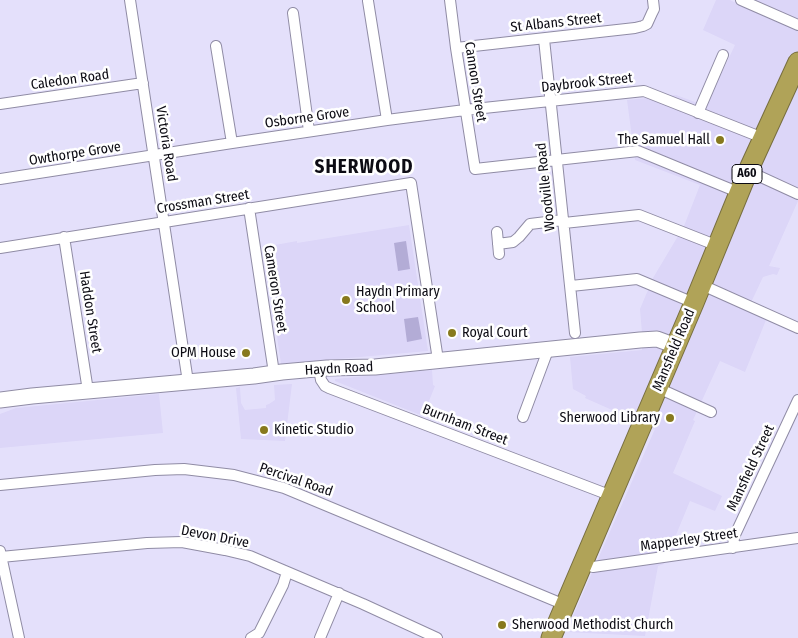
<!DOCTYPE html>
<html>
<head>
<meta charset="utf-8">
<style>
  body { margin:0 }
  canvas { display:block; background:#e4e0fb }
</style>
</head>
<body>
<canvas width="798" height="638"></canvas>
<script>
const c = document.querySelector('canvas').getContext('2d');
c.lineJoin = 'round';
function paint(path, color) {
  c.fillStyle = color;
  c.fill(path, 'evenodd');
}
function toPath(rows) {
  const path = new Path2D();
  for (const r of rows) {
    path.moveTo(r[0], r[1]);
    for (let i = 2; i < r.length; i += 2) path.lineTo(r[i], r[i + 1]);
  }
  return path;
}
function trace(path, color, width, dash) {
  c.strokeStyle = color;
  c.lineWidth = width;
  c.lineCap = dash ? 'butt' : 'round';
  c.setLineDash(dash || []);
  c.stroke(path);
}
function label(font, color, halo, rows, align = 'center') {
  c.font = font + ' "Fira Sans Condensed",sans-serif';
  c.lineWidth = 5;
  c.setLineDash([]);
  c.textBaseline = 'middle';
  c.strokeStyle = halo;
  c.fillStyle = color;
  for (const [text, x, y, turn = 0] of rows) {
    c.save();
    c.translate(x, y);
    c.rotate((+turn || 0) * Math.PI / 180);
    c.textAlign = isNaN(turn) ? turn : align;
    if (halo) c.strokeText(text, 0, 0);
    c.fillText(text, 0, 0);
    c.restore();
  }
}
const built = toPath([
  [716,0,730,0,738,4,740,0,798,0,798,201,769,266,780,268,777,275,773,274,763,277,747,311,766,320,745,372,720,361,693,420,695,421,673,473,722,496,715,511,690,501,664,564,658,566,645,636,566,632,655,429,585,398,586,396,573,389,570,357,642,350,642,333,640,309,653,278,684,226,700,185,635,160,627,100,676,95,706,106,735,45,703,30],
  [409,225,428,351,281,364,264,247,297,241,297,243],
  [432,370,433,385,435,386,423,416,335,381,335,379],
  [292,384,285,441,241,439,236,388,240,387,241,403,245,410,266,408,266,405,269,404,275,400,274,385],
  [159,394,163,433,0,448,0,414,16,408]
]);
const green = toPath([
  [406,241,410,269,398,271,394,243],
  [418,317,422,339,407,342,404,319]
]);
const street = toPath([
  [130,0,188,382],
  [450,0,456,48,475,169,638,151,740,193],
  [741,0,798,25],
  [368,1,387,120],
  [293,13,309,131],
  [544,39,575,333],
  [216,46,232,143],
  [456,48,635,28,643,26,647,24,652,13,654,9,653,0],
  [0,104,143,83],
  [698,113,723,55],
  [748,171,798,194],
  [0,179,232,143,387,120,465,110,644,91,763,138],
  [249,208,274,373],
  [564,223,639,215,718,246],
  [497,232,499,254],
  [64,237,88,391],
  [498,244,513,242,519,237,530,224,563,220],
  [0,248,411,183,438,360],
  [702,285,798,328],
  [571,286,637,279,694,303],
  [319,369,321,380,325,386,329,388,612,496],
  [658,388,711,412],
  [523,417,548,350],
  [0,485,155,470,184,469,234,475,284,488,565,605],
  [733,548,734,537,798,400],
  [0,551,19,638],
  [1,557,147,543,182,542,225,550,250,556,264,562,363,604,437,638],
  [583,563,593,567,600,566,798,538],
  [251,638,259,633,283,585,287,572],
  [320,638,339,593]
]);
const secondary = toPath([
  [0,400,32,396,254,376,282,372,327,368,375,367,640,340,657,339,676,346]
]);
const highway = toPath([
  [551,638,694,303,748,171,798,62]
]);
const markers = [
  [720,140,5,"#87791e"],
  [346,300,5,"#87791e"],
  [452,333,5,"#87791e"],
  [246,353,5,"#87791e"],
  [670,418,5,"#87791e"],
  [264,430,5,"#87791e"],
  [502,625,5,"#87791e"]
];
const shields = [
  [747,174,30]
];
const shieldNames = [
  ["A60",747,174]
];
const streetNames = [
  ["St Albans Street",556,23,-6],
  ["Caledon Road",70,80,-8],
  ["Cannon Street",475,82,81],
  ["Daybrook Street",587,83,-6],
  ["Osborne Grove",307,118,-8],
  ["Victoria Road",166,144,81],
  ["Owthorpe Grove",75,154,-9],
  ["Woodville Road",546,187,-96],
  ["Crossman Street",203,202,-9],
  ["Cameron Street",275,289,81],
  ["Haddon Street",90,312,81],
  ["Mansfield Road",674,350,-67],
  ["Haydn Road",339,369,-3],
  ["Burnham Street",465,425,21],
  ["Mansfield Street",751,468,-65],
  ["Percival Road",296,480,19],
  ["Devon Drive",215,537,11],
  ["Mapperley Street",689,540,-8]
];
const poiNames = [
  ["The Samuel Hall",710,140,"right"],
  ["Haydn Primary",356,292],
  ["School",356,308],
  ["Royal Court",462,333],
  ["OPM House",236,353,"right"],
  ["Sherwood Library",660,418,"right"],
  ["Kinetic Studio",274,430],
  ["Sherwood Methodist Church",512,625]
];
const districtNames = [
  ["SHERWOOD",364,168]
];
paint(built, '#dcd6f8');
paint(green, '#b3acd6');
trace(street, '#908ca5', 12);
trace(secondary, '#908ca5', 17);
trace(highway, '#776e40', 21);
trace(street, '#fff', 10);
trace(secondary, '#fff', 15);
trace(highway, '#b0a358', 19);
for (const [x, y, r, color] of markers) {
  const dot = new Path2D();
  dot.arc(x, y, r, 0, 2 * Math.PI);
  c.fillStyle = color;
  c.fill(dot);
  trace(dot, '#fff', 2);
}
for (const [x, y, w] of shields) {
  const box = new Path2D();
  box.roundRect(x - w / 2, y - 9.5, w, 19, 4);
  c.fillStyle = '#fff';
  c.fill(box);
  trace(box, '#0c0b13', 1);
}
label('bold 12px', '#0c0b13', null, shieldNames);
label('14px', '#0c0b13', '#fff', streetNames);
label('14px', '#0c0b13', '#fff', poiNames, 'left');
c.letterSpacing = '1px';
label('bold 19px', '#0c0b13', '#fff', districtNames);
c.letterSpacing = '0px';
</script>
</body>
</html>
